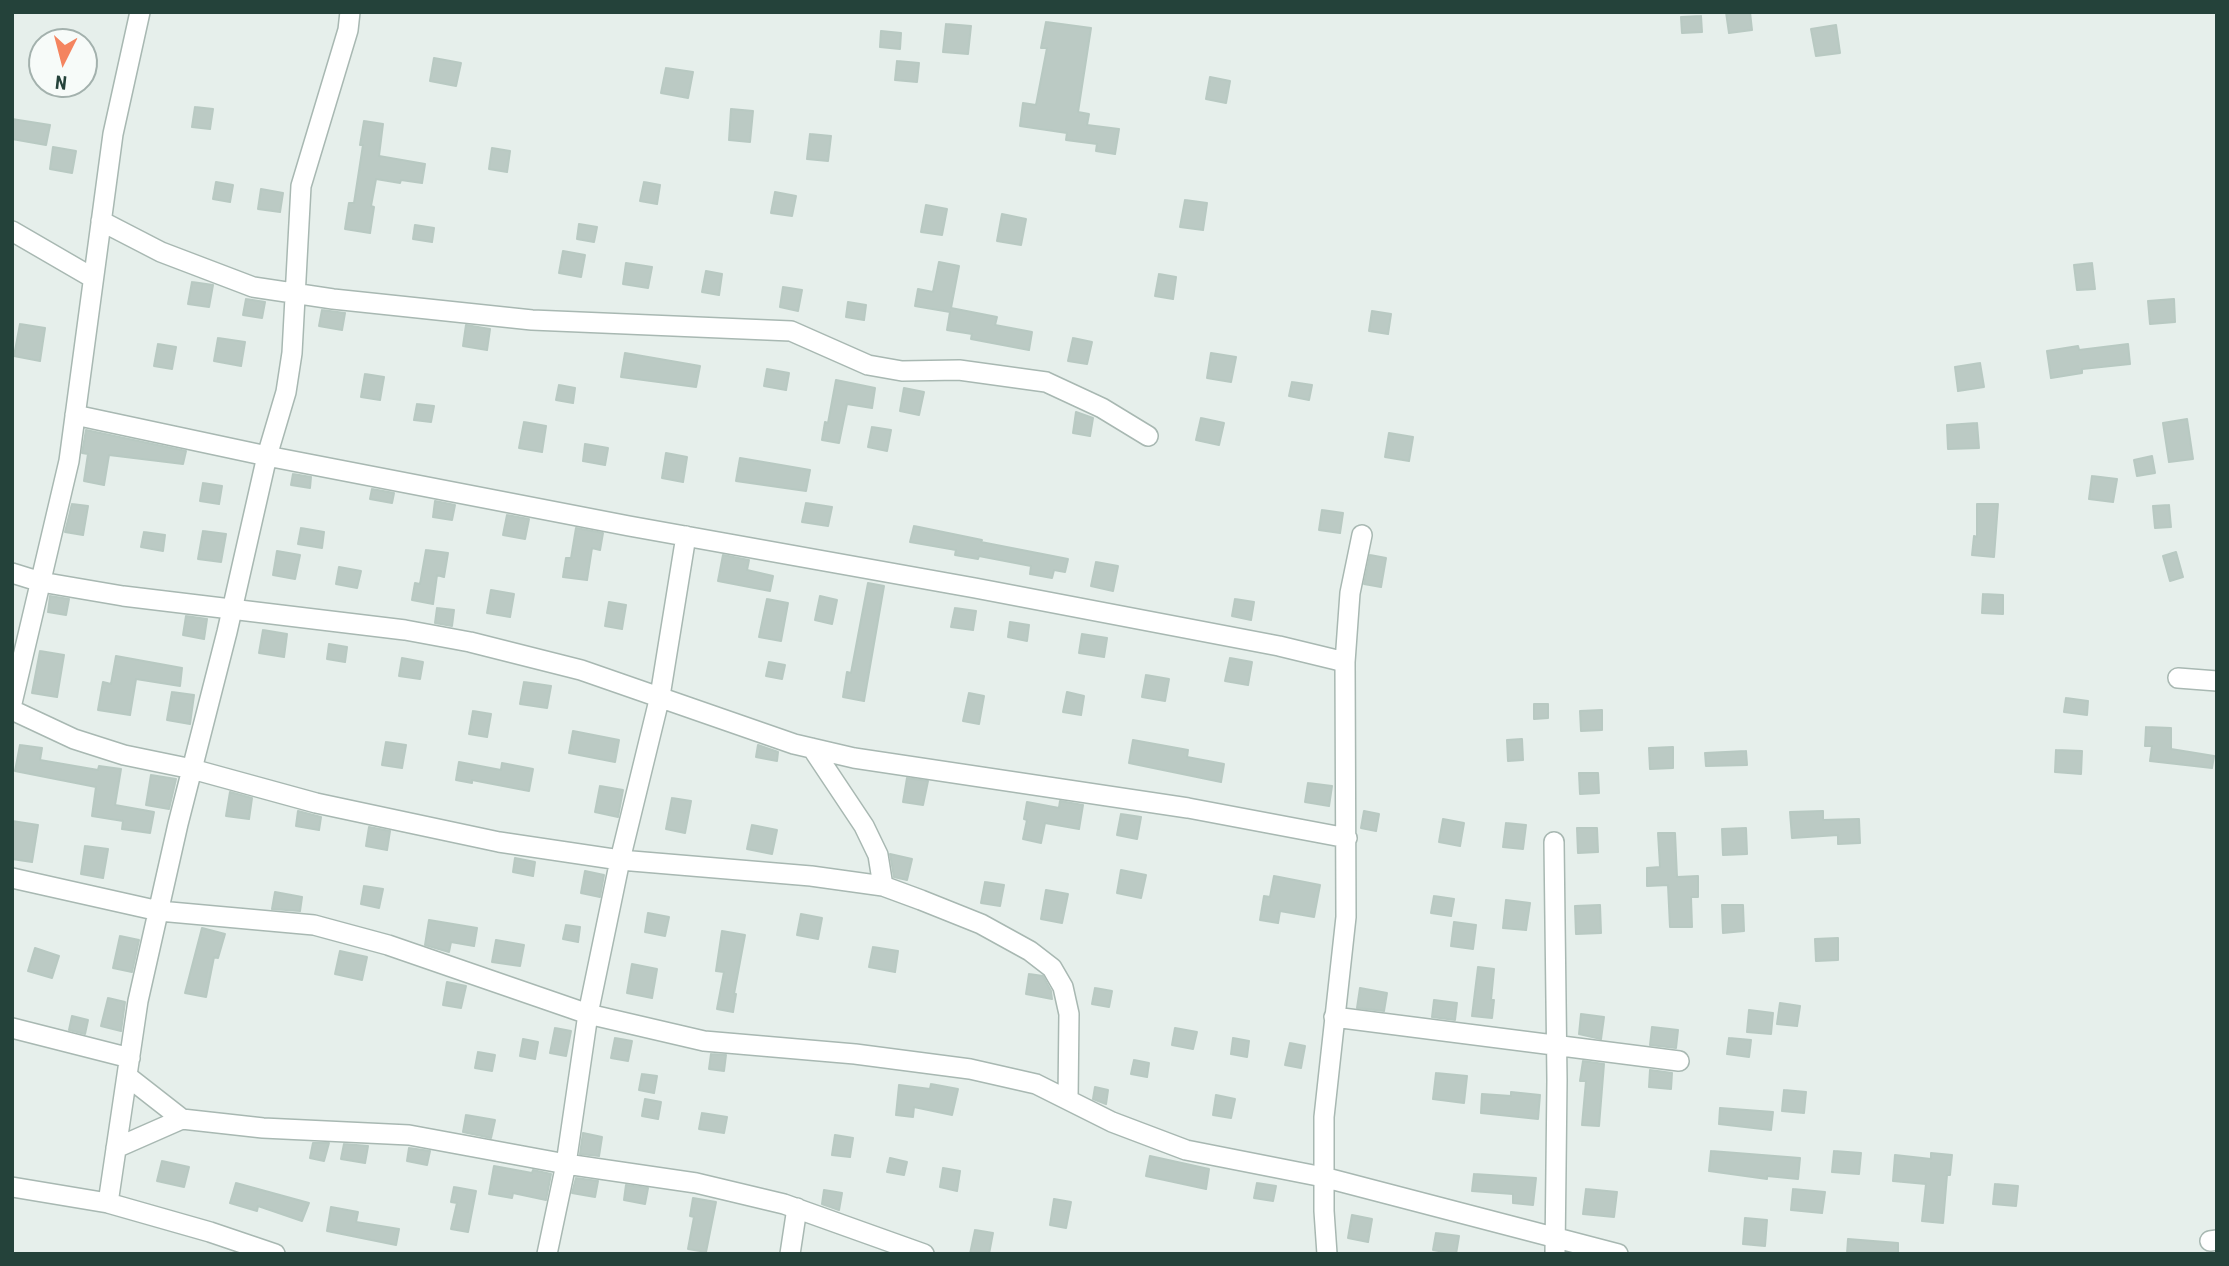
<!DOCTYPE html>
<html>
<head>
<meta charset="utf-8">
<style>
  body { margin:0 }
  #map { position:relative; width:2229px; height:1266px; overflow:hidden; background:#e6efeb; font-family:"Roboto Condensed",sans-serif }
  canvas { display:block }
  .frame { position:absolute; inset:0; border:14px solid #24423a; pointer-events:none }
  .north { position:absolute; left:28px; top:28px; width:70px; height:70px; box-sizing:border-box; background:#f7fbf9; border:2px solid #a3b1ad; border-radius:50%; rotate:186deg; font-size:19px; font-weight:700; line-height:28px; text-align:center; color:#24423a }
  .north::after { content:''; display:block; margin:auto; width:24px; height:32px; background:#f4845f; clip-path:polygon(50% 0,100% 100%,50% 72%,0 100%) }
</style>
</head>
<body>
<div id="map">
<canvas width="2229" height="1266"></canvas>
<div class="frame"></div>
<div class="north">N</div>
</div>
<script>
const c = document.querySelector('canvas').getContext('2d');
c.lineJoin = 'round';
function paint(path, color) {
  c.fillStyle = color;
  c.fill(path, 'evenodd');
}
function toPath(rows) {
  const path = new Path2D();
  for (const r of rows) {
    path.moveTo(r[0], r[1]);
    for (let i = 2; i < r.length; i += 2) path.lineTo(r[i], r[i + 1]);
  }
  return path;
}
function trace(path, color, width, dash) {
  c.strokeStyle = color;
  c.lineWidth = width;
  c.lineCap = dash ? 'butt' : 'round';
  c.setLineDash(dash || []);
  c.stroke(path);
}
const building = toPath([
  [1726,12,1750,12,1752,30,1729,33,1726,12],
  [1701,16,1702,32,1682,33,1681,17,1701,16],
  [1046,22,1091,28,1078,112,1089,114,1087,125,1119,129,1115,154,1096,151,1097,144,1066,140,1067,133,1020,126,1023,103,1036,105,1047,48,1041,48,1046,22],
  [946,24,971,26,968,54,943,52,946,24],
  [1836,25,1840,53,1816,56,1811,29,1836,25],
  [881,31,901,33,900,49,880,47,881,31],
  [434,58,461,63,456,86,430,81,434,58],
  [897,61,919,63,917,82,895,80,897,61],
  [666,68,693,72,688,98,661,93,666,68],
  [1210,77,1230,81,1226,103,1206,99,1210,77],
  [195,107,213,109,210,129,192,127,195,107],
  [731,109,753,111,750,142,729,140,731,109],
  [12,119,50,125,46,145,12,139,12,119],
  [364,121,383,124,379,156,425,164,422,183,401,180,400,183,376,179,371,206,374,207,370,233,345,229,349,203,354,203,363,145,360,145,364,121],
  [810,134,831,136,828,161,807,159,810,134],
  [53,147,76,151,72,173,50,169,53,147],
  [492,148,510,151,507,172,489,169,492,148],
  [216,182,233,185,230,202,213,199,216,182],
  [644,182,660,185,657,204,640,201,644,182],
  [261,189,283,193,280,212,258,209,261,189],
  [775,192,796,196,792,216,771,213,775,192],
  [1185,200,1207,203,1203,230,1180,227,1185,200],
  [926,205,947,209,942,235,921,232,926,205],
  [1002,214,1026,219,1021,245,997,241,1002,214],
  [579,224,597,227,594,242,577,239,579,224],
  [415,225,434,228,432,242,413,239,415,225],
  [563,251,585,255,581,277,559,273,563,251],
  [939,262,959,266,951,308,997,317,995,325,1032,332,1029,350,971,339,972,334,947,330,950,312,915,306,918,289,933,292,939,262],
  [626,263,652,267,648,288,623,284,626,263],
  [2092,263,2095,289,2077,290,2074,265,2092,263],
  [706,271,722,274,719,295,702,292,706,271],
  [1159,274,1176,277,1173,299,1155,296,1159,274],
  [192,282,213,285,209,307,188,304,192,282],
  [783,287,802,290,798,311,780,307,783,287],
  [246,299,265,302,262,318,243,315,246,299],
  [2174,299,2175,322,2150,324,2148,301,2174,299],
  [848,302,866,305,864,320,846,317,848,302],
  [322,310,345,313,342,330,319,326,322,310],
  [1372,311,1391,314,1388,334,1369,331,1372,311],
  [20,324,45,328,40,361,14,356,20,324],
  [466,325,490,329,487,350,463,346,466,325],
  [218,338,245,342,241,366,214,361,218,338],
  [1073,338,1092,342,1087,364,1068,361,1073,338],
  [158,344,176,347,172,369,154,366,158,344],
  [2128,344,2130,364,2082,369,2082,373,2051,378,2047,351,2078,346,2079,350,2128,344],
  [625,353,700,366,696,387,621,377,625,353],
  [1211,353,1236,357,1231,382,1207,378,1211,353],
  [1980,363,1984,387,1958,391,1955,367,1980,363],
  [767,369,789,373,786,390,764,386,767,369],
  [365,374,384,377,380,400,361,397,365,374],
  [836,380,875,388,872,408,847,404,839,443,822,440,825,422,828,423,836,380],
  [1292,382,1312,385,1309,400,1289,396,1292,382],
  [559,385,575,388,573,403,556,400,559,385],
  [904,388,924,392,919,415,900,411,904,388],
  [417,404,434,406,431,422,414,420,417,404],
  [1076,412,1093,418,1090,436,1073,433,1076,412],
  [1201,418,1224,423,1219,445,1196,440,1201,418],
  [2187,419,2193,459,2169,462,2163,423,2187,419],
  [524,422,546,426,542,452,519,448,524,422],
  [1977,423,1979,448,1948,449,1947,425,1977,423],
  [872,427,891,430,887,451,868,447,872,427],
  [86,430,186,451,183,464,109,455,104,485,84,481,88,454,82,453,86,430],
  [1389,433,1413,437,1409,461,1385,457,1389,433],
  [585,444,608,448,605,465,583,461,585,444],
  [666,453,687,457,683,482,662,478,666,453],
  [2152,456,2155,473,2137,476,2134,460,2152,456],
  [740,458,810,470,806,491,736,481,740,458],
  [293,474,311,477,310,488,291,485,293,474],
  [2092,476,2117,479,2113,502,2089,499,2092,476],
  [203,483,222,486,219,504,200,501,203,483],
  [372,489,394,493,392,503,370,499,372,489],
  [435,501,455,505,452,520,433,517,435,501],
  [806,503,832,507,828,526,802,522,806,503],
  [72,504,88,506,83,535,65,532,72,504],
  [1977,504,1998,504,1994,557,1972,555,1974,536,1977,537,1977,504],
  [2169,505,2171,527,2155,528,2153,506,2169,505],
  [1322,510,1343,513,1340,533,1319,530,1322,510],
  [507,515,529,519,525,539,503,535,507,515],
  [914,526,982,540,981,542,1068,559,1065,572,1054,570,1052,578,1030,574,1031,566,979,556,978,559,955,555,956,550,910,542,914,526],
  [301,528,324,532,322,548,298,544,301,528],
  [576,528,603,533,600,550,592,548,587,580,563,577,566,558,571,558,576,528],
  [203,531,226,534,221,562,198,559,203,531],
  [144,532,165,535,163,551,141,547,144,532],
  [426,550,448,553,444,577,437,575,433,604,412,600,415,583,420,584,426,550],
  [277,551,300,555,295,579,273,575,277,551],
  [2176,552,2183,577,2170,581,2163,556,2176,552],
  [723,555,749,560,747,570,773,576,770,591,718,581,723,555],
  [1370,555,1386,558,1381,587,1364,584,1370,555],
  [1096,562,1118,566,1113,591,1091,586,1096,562],
  [339,567,361,571,357,588,336,584,339,567],
  [868,583,884,586,864,701,843,697,847,672,851,673,868,583],
  [491,590,514,594,510,617,487,613,491,590],
  [1983,594,2003,595,2003,614,1982,613,1983,594],
  [50,596,69,599,66,615,48,612,50,596],
  [820,596,837,600,832,624,815,620,820,596],
  [767,599,788,603,781,641,759,637,767,599],
  [1235,599,1254,602,1251,620,1232,616,1235,599],
  [609,602,626,605,622,629,605,626,609,602],
  [437,608,454,610,452,626,435,623,437,608],
  [955,608,976,611,973,630,951,627,955,608],
  [186,616,207,619,204,639,183,635,186,616],
  [1010,622,1029,625,1027,641,1008,637,1010,622],
  [263,630,287,634,284,657,259,653,263,630],
  [1082,634,1107,638,1104,657,1079,653,1082,634],
  [329,644,347,647,345,662,327,659,329,644],
  [40,651,64,655,57,697,32,693,40,651],
  [116,656,182,668,180,686,136,679,130,715,98,710,103,682,111,684,116,656],
  [402,658,423,662,420,679,399,676,402,658],
  [1230,658,1252,662,1248,685,1225,681,1230,658],
  [769,662,785,665,782,679,766,676,769,662],
  [1146,675,1169,679,1165,701,1142,697,1146,675],
  [524,682,551,686,547,708,520,704,524,682],
  [172,692,194,695,190,724,167,720,172,692],
  [1067,692,1084,696,1081,715,1063,712,1067,692],
  [969,693,984,696,979,724,963,721,969,693],
  [2066,698,2088,701,2087,715,2064,712,2066,698],
  [1534,704,1548,704,1548,718,1534,719,1534,704],
  [1602,710,1602,730,1581,731,1580,711,1602,710],
  [473,711,491,714,487,737,469,734,473,711],
  [2146,727,2171,728,2171,749,2214,756,2212,768,2150,761,2152,746,2145,746,2146,727],
  [573,731,619,740,615,762,569,753,573,731],
  [1522,739,1523,760,1508,761,1507,740,1522,739],
  [1133,740,1188,750,1187,757,1224,764,1221,782,1129,763,1133,740],
  [386,742,406,745,402,768,382,765,386,742],
  [20,745,42,748,40,760,98,770,99,766,121,769,115,805,154,812,150,833,122,829,123,821,92,816,96,787,15,771,20,745],
  [758,745,778,752,777,761,756,757,758,745],
  [1673,747,1673,768,1650,769,1649,748,1673,747],
  [2056,750,2082,751,2081,774,2055,772,2056,750],
  [1746,751,1747,765,1706,766,1705,753,1746,751],
  [459,762,501,770,502,763,533,769,529,791,472,780,472,783,456,780,459,762],
  [1579,773,1598,773,1599,793,1580,794,1579,773],
  [151,775,176,779,169,809,146,805,151,775],
  [907,778,928,781,923,805,903,802,907,778],
  [1308,783,1332,786,1329,806,1305,802,1308,783],
  [600,786,623,790,618,817,595,812,600,786],
  [230,792,252,798,249,819,226,816,230,792],
  [672,798,691,801,685,833,666,829,672,798],
  [1060,801,1083,805,1079,829,1045,823,1041,843,1023,839,1027,820,1024,819,1027,802,1059,808,1060,801],
  [298,811,321,817,319,830,296,826,298,811],
  [1364,811,1379,814,1376,831,1361,828,1364,811],
  [1823,811,1823,820,1859,819,1860,843,1838,844,1838,835,1792,838,1790,812,1823,811],
  [1121,814,1141,817,1137,839,1117,835,1121,814],
  [1443,819,1464,823,1460,846,1439,842,1443,819],
  [12,821,38,825,32,862,12,859,12,821],
  [1506,823,1526,825,1523,849,1503,847,1506,823],
  [752,825,777,830,772,854,747,849,752,825],
  [369,827,390,831,387,850,366,846,369,827],
  [1577,828,1597,828,1598,852,1578,853,1577,828],
  [1746,828,1747,854,1723,855,1722,829,1746,828],
  [1658,833,1675,833,1677,877,1698,876,1698,897,1691,897,1692,927,1670,927,1668,885,1647,886,1647,868,1660,867,1658,833],
  [85,846,108,849,103,878,81,874,85,846],
  [890,854,912,859,907,880,894,877,890,854],
  [515,858,535,862,533,876,513,872,515,858],
  [1121,870,1146,875,1141,898,1117,893,1121,870],
  [585,871,604,875,600,897,581,893,585,871],
  [1274,876,1320,885,1314,917,1280,911,1278,923,1260,920,1264,896,1270,897,1274,876],
  [985,882,1004,885,1000,906,981,903,985,882],
  [364,886,383,889,379,908,361,904,364,886],
  [1046,890,1068,894,1062,923,1041,919,1046,890],
  [275,892,302,897,300,911,272,909,275,892],
  [1434,896,1454,899,1451,916,1431,913,1434,896],
  [1506,900,1530,903,1526,930,1503,928,1506,900],
  [1600,905,1601,933,1576,934,1575,906,1600,905],
  [1722,905,1743,905,1744,931,1723,933,1722,905],
  [648,913,669,917,665,936,645,932,648,913],
  [801,914,822,918,818,939,797,935,801,914],
  [429,920,477,928,474,946,451,942,449,952,425,945,429,920],
  [1454,922,1476,925,1473,949,1451,946,1454,922],
  [566,925,580,927,578,942,563,939,566,925],
  [202,928,225,934,218,958,214,957,206,997,185,993,202,928],
  [722,931,745,935,734,994,736,994,733,1012,717,1009,724,972,716,971,722,931],
  [120,936,139,940,132,972,113,968,120,936],
  [1838,938,1838,960,1816,961,1815,939,1838,938],
  [496,940,524,945,520,966,492,962,496,940],
  [873,947,898,951,895,972,869,967,873,947],
  [35,948,59,956,52,978,28,971,35,948],
  [340,951,367,957,362,980,335,974,340,951],
  [632,964,657,969,652,998,627,993,632,964],
  [1478,967,1494,969,1491,1000,1494,1000,1492,1018,1472,1016,1478,967],
  [1029,974,1043,976,1051,991,1052,999,1026,994,1029,974],
  [447,982,466,986,461,1008,443,1005,447,982],
  [1095,988,1112,991,1109,1007,1092,1004,1095,988],
  [1360,988,1387,993,1384,1011,1357,1008,1360,988],
  [108,998,125,1002,121,1031,101,1026,108,998],
  [1434,1000,1457,1003,1455,1020,1432,1017,1434,1000],
  [1780,1003,1800,1006,1797,1026,1777,1024,1780,1003],
  [1749,1010,1773,1013,1771,1034,1747,1032,1749,1010],
  [1581,1014,1604,1017,1601,1039,1579,1034,1581,1014],
  [72,1016,88,1020,85,1034,69,1030,72,1016],
  [1652,1027,1678,1030,1676,1048,1650,1045,1652,1027],
  [555,1028,571,1031,566,1056,550,1053,555,1028],
  [1175,1028,1197,1032,1193,1049,1172,1045,1175,1028],
  [615,1038,632,1041,628,1061,611,1058,615,1038],
  [1233,1038,1249,1041,1247,1057,1231,1054,1233,1038],
  [1729,1038,1751,1040,1749,1057,1727,1054,1729,1038],
  [523,1039,538,1042,535,1059,520,1056,523,1039],
  [1290,1043,1305,1046,1301,1068,1285,1065,1290,1043],
  [478,1052,495,1055,492,1071,475,1068,478,1052],
  [711,1054,726,1055,724,1071,709,1069,711,1054],
  [1134,1060,1149,1063,1147,1077,1131,1074,1134,1060],
  [1583,1061,1604,1064,1599,1126,1582,1125,1586,1081,1580,1081,1583,1061],
  [1650,1070,1672,1073,1671,1089,1649,1087,1650,1070],
  [1436,1073,1467,1076,1464,1103,1433,1099,1436,1073],
  [642,1074,657,1076,654,1093,639,1090,642,1074],
  [931,1084,958,1089,952,1115,914,1107,913,1117,896,1115,899,1085,930,1089,931,1084],
  [1095,1087,1108,1090,1106,1104,1093,1099,1095,1087],
  [1784,1090,1806,1092,1804,1113,1782,1111,1784,1090],
  [1511,1092,1540,1095,1538,1119,1481,1113,1482,1094,1511,1096,1511,1092],
  [1216,1095,1235,1099,1231,1118,1213,1115,1216,1095],
  [645,1099,661,1102,658,1119,642,1116,645,1099],
  [1720,1108,1773,1112,1771,1130,1719,1124,1720,1108],
  [702,1113,727,1117,724,1133,699,1129,702,1113],
  [466,1115,495,1120,491,1138,463,1132,466,1115],
  [583,1133,602,1137,599,1156,580,1154,583,1133],
  [835,1135,853,1138,850,1157,832,1155,835,1135],
  [313,1143,329,1143,324,1161,310,1158,313,1143],
  [344,1144,368,1146,365,1163,341,1159,344,1144],
  [409,1148,430,1151,427,1165,407,1161,409,1148],
  [1711,1151,1800,1158,1798,1179,1767,1176,1767,1179,1709,1171,1711,1151],
  [1834,1151,1861,1153,1859,1174,1832,1172,1834,1151],
  [1931,1153,1952,1155,1950,1175,1947,1175,1943,1223,1922,1221,1926,1184,1893,1181,1895,1155,1931,1159,1931,1153],
  [1150,1156,1209,1169,1206,1189,1146,1176,1150,1156],
  [890,1158,907,1162,904,1175,887,1172,890,1158],
  [162,1161,189,1167,184,1187,157,1181,162,1161],
  [494,1166,532,1173,533,1170,551,1174,546,1200,513,1193,512,1198,489,1194,494,1166],
  [943,1168,960,1171,957,1191,940,1187,943,1168],
  [1474,1174,1536,1178,1533,1205,1513,1203,1513,1194,1472,1191,1474,1174],
  [576,1178,598,1181,595,1197,572,1193,576,1178],
  [236,1183,309,1203,302,1221,258,1206,257,1211,230,1203,236,1183],
  [1257,1183,1276,1186,1273,1201,1254,1198,1257,1183],
  [1995,1184,2018,1186,2016,1206,1993,1204,1995,1184],
  [626,1185,648,1188,645,1204,624,1200,626,1185],
  [454,1187,476,1191,468,1232,451,1229,457,1203,451,1202,454,1187],
  [1586,1189,1617,1192,1614,1217,1583,1214,1586,1189],
  [1793,1189,1825,1192,1822,1213,1791,1210,1793,1189],
  [824,1190,842,1193,839,1210,822,1204,824,1190],
  [693,1198,716,1202,706,1252,688,1249,694,1217,690,1216,693,1198],
  [1054,1199,1071,1202,1066,1228,1050,1225,1054,1199],
  [331,1207,358,1212,356,1222,399,1229,396,1245,327,1231,331,1207],
  [1352,1215,1372,1219,1368,1242,1348,1238,1352,1215],
  [1745,1218,1767,1220,1765,1246,1743,1244,1745,1218],
  [975,1230,993,1233,989,1254,970,1254,975,1230],
  [1436,1233,1459,1236,1456,1254,1433,1250,1436,1233],
  [1848,1239,1898,1243,1898,1254,1847,1254,1848,1239]
]);
const minor = toPath([
  [101,221,161,252,253,287,333,299,532,320,791,331,868,365,902,371,959,370,1046,382,1102,408,1148,436],
  [12,231,93,278],
  [75,415,267,456,629,526,975,588,1279,646,1345,662],
  [12,573,41,582,123,596,405,630,470,642,581,670,794,744,854,758,1188,808,1347,838],
  [2178,678,2217,681],
  [12,703,69,461,113,134,140,12],
  [12,710,74,739,124,755,192,769,316,803,499,842,620,860,811,876,883,886,921,900,981,924,1030,951,1052,968,1063,987,1069,1014,1068,1099],
  [812,748,864,826,878,855,883,886],
  [1554,842,1557,1080,1555,1254],
  [12,878,159,911,314,925,388,945,588,1014,704,1041,855,1054,970,1069,1036,1084,1112,1122,1186,1150,1323,1177,1618,1254],
  [1334,1017,1679,1061],
  [12,1028,130,1058],
  [127,1076,182,1119],
  [116,1148,182,1119,263,1128,409,1135,566,1164,696,1183,784,1204,924,1254],
  [12,1187,108,1203,210,1232,275,1254],
  [108,1203,138,1001,178,824,227,632,267,456,286,392,292,353,301,186,348,30,350,12],
  [2210,1241,2217,1240],
  [547,1254,566,1164,588,1014,620,860,660,696,686,536],
  [790,1254,797,1208],
  [1327,1254,1324,1211,1324,1117,1346,917,1345,662,1350,593,1362,535]
]);
paint(building, '#bbcac4');
trace(building, '#b8c9c2', 2);
trace(minor, '#a8b8b2', 22);
trace(minor, '#fff', 19);
</script>
</body>
</html>
